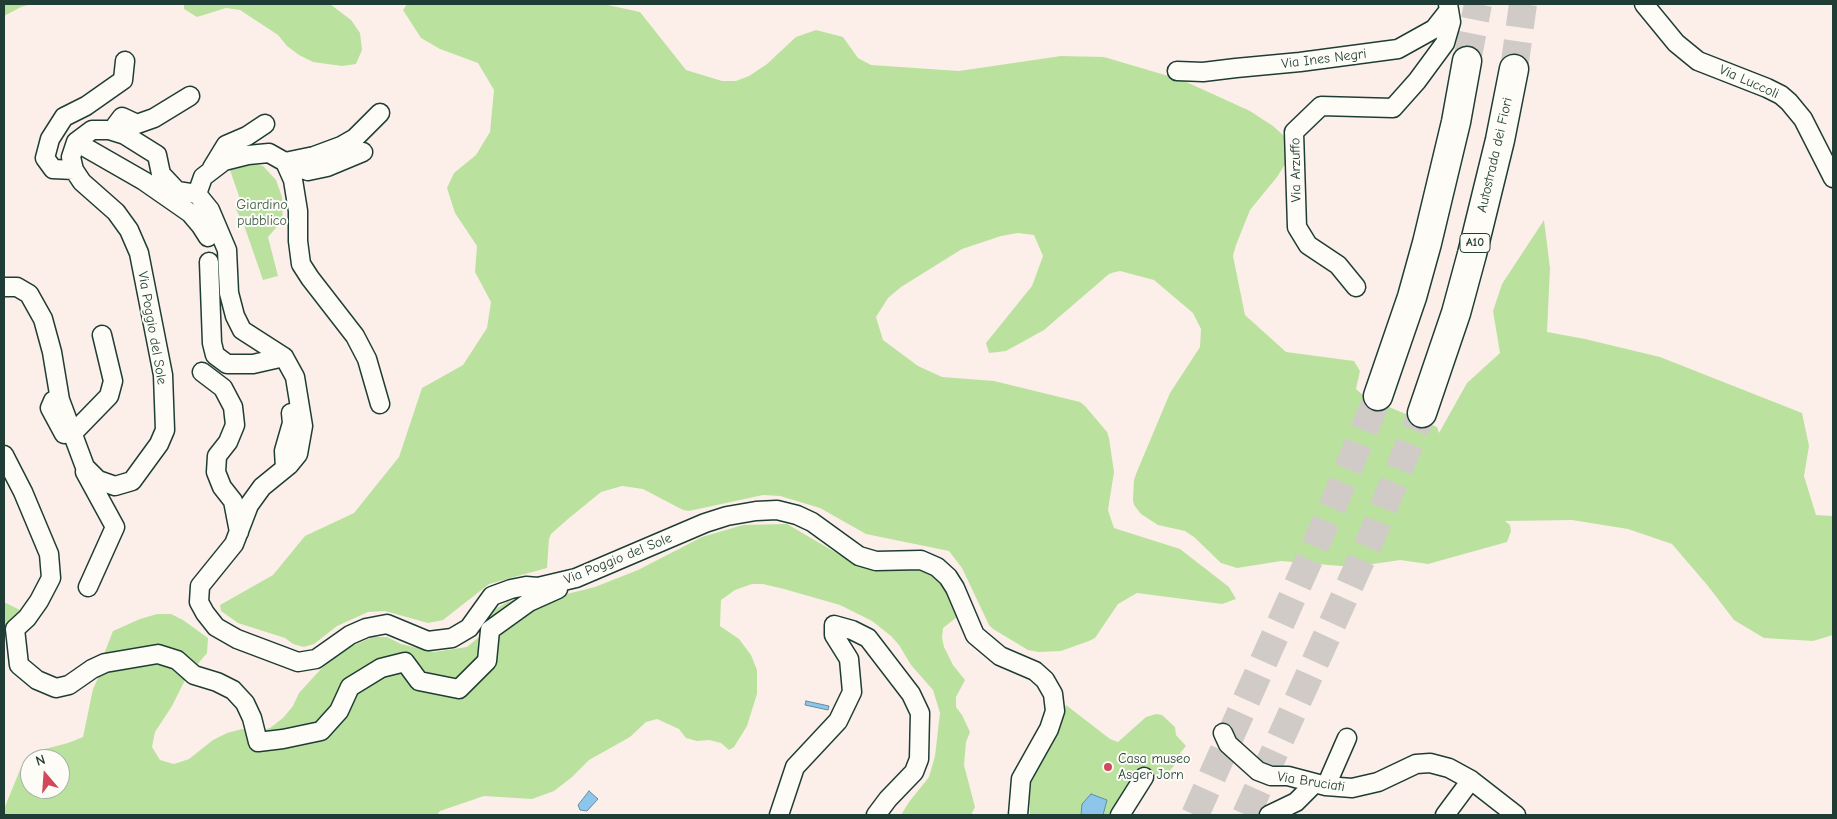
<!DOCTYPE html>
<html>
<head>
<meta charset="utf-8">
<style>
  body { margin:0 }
  #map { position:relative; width:1837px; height:819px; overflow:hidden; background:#fcefea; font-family:"Comic Neue",sans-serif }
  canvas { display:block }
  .frame { position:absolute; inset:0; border:5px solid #1f3d34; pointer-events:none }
  .north { position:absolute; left:20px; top:749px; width:50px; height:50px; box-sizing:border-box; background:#fdfcf7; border:1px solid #a4b0a9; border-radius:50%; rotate:342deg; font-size:14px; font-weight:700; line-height:20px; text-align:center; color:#1f3d34 }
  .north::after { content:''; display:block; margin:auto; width:18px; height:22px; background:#d1495b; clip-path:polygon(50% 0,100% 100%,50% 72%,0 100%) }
</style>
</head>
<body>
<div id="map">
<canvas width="1837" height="819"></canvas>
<div class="frame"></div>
<div class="north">N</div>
</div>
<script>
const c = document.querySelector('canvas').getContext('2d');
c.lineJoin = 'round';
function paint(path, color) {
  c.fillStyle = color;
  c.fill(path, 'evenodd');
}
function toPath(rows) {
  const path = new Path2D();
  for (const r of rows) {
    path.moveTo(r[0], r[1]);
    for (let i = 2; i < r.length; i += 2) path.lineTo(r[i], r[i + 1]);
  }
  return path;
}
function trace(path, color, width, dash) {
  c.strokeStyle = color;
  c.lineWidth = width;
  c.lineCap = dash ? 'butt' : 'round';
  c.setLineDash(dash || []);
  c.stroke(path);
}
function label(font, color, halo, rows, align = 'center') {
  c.font = font + ' "Comic Neue",sans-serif';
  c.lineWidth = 4;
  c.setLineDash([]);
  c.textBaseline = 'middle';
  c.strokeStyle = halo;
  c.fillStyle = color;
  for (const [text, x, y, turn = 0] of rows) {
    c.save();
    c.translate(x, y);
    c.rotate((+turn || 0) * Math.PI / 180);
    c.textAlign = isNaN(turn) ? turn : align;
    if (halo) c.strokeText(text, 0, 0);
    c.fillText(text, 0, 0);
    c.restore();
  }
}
const green = toPath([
  [4,4,31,4,21,7,4,16],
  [184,4,330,4,351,20,360,33,362,50,356,64,342,66,313,62,299,55,287,46,278,35,240,10,226,8,197,17,184,9],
  [407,4,603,4,640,12,686,70,722,81,736,81,749,76,767,64,796,37,816,30,843,37,858,58,871,65,959,71,1061,56,1104,57,1182,80,1250,111,1273,126,1283,135,1287,140,1289,158,1277,177,1250,210,1236,245,1233,256,1245,315,1286,352,1354,361,1360,371,1356,389,1365,397,1437,427,1439,433,1467,383,1500,353,1493,311,1502,284,1544,220,1550,268,1547,332,1585,339,1660,357,1802,413,1809,446,1804,476,1816,515,1833,516,1833,635,1813,641,1764,638,1734,620,1708,586,1672,544,1628,529,1572,520,1505,521,1510,525,1511,531,1507,542,1428,564,1400,560,1353,567,1281,561,1237,568,1221,563,1194,537,1185,531,1158,525,1141,514,1134,505,1133,500,1134,480,1136,474,1170,393,1200,347,1201,329,1193,313,1154,280,1120,271,1115,272,1109,274,1044,330,1006,351,989,353,986,343,1032,286,1043,256,1034,235,1018,233,1001,236,962,249,901,287,888,298,876,317,883,340,918,366,942,377,994,381,1080,402,1085,406,1107,432,1109,438,1114,472,1108,510,1114,528,1180,549,1229,587,1236,599,1222,604,1137,593,1118,604,1095,638,1089,641,1061,651,1039,652,1028,650,993,629,989,625,962,568,949,551,866,534,820,508,780,496,763,495,689,511,683,510,643,489,622,486,601,492,568,519,551,534,549,539,547,568,489,584,443,620,428,623,385,611,368,612,337,626,314,644,304,647,293,644,285,638,238,623,221,611,220,605,273,575,305,536,354,513,399,457,422,388,463,365,487,328,491,302,475,272,477,246,455,213,447,188,454,173,476,155,490,132,494,90,478,63,440,49,421,38,403,10],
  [253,164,263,166,276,180,282,197,283,207,282,221,268,237,278,276,263,280,245,228,235,207,242,205,230,170],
  [787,524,852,562,863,567,894,570,916,568,927,572,935,577,952,598,957,617,943,628,942,638,944,647,953,665,965,680,956,697,956,707,962,715,970,732,966,742,964,765,975,807,971,815,901,815,909,802,929,777,935,756,940,713,933,690,911,665,899,645,891,636,872,621,840,605,784,589,763,584,752,584,735,590,721,600,720,626,739,639,751,655,757,670,757,694,747,726,734,747,729,750,721,743,709,740,697,741,686,738,679,729,657,719,646,722,630,737,589,760,572,777,554,791,532,799,484,796,440,811,437,815,4,815,4,809,24,760,37,751,68,743,83,737,93,689,99,676,102,659,113,631,140,619,157,614,171,614,183,620,208,638,207,653,186,678,172,706,155,732,152,747,160,760,174,764,189,759,213,740,227,733,242,729,256,732,270,728,283,718,293,706,299,693,320,670,343,650,373,637,387,637,401,644,434,652,467,647,479,637,485,623,494,610,507,602,522,597,551,598,595,587,638,570,702,537,743,525],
  [30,759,60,759,60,789,30,789],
  [6,603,20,610,20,625,9,637,4,638,4,604],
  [1066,705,1110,739,1118,742,1146,717,1156,714,1162,715,1175,727,1176,735,1186,746,1180,753,1183,755,1161,781,1145,768,1127,790,1114,815,1030,815,1029,799,1032,774,1042,754,1056,737]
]);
const water = toPath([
  [806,701,829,706,828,710,805,705,806,701],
  [589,791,598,799,587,811,580,810,578,805,589,791],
  [1091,794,1107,800,1103,815,1081,815,1082,804,1091,794]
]);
const motorwayTunnel = toPath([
  [1467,61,1478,4],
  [1514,69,1523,4],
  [1195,815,1332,508,1378,396],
  [1246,815,1372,536,1422,413]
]);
const minor = toPath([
  [1644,4,1676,43,1698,61,1767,88,1781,95,1789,102,1803,119,1833,178],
  [1177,71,1203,72,1236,68,1300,62,1398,49,1434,29,1449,10,1448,4],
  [125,135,116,125,122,117,137,124,154,118,190,96],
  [76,142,144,181,190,213,201,226,208,237],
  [285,162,314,156,341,146,355,138,380,113],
  [285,162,308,171,327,167,363,152],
  [212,168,226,145,247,136,265,124],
  [74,170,53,169,45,158,50,139,64,117,86,106,123,80,125,61],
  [209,262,212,343,215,355,227,364,253,364,284,357],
  [4,287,17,287,29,294,43,319,52,352,60,400,85,467,98,480,115,486,132,481,159,444,165,430,163,375,139,253,129,230,116,212,82,182,74,170,71,157,76,142,92,130,109,130,125,135,157,155,161,174,177,191,197,194],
  [1356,287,1338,265,1308,245,1297,227,1294,132,1321,106,1393,108,1417,81,1445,43,1451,22,1449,10],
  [202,372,223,388,233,407,235,425,228,442,217,456,216,472,222,487,233,501,239,532],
  [60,400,53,401,50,408,64,434],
  [380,404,367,359,355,336,310,278,301,264,298,241,298,211,293,180,285,162,269,153,248,155,224,161,203,177,197,194,210,210,227,250,229,293,235,316,242,330,284,357,295,377,303,426,298,454,289,465,262,487,249,505,234,544,200,586,199,602,205,613,216,627,237,639,298,662,316,659,350,635,366,628,387,624,428,641,452,638,469,628,492,596,511,589,526,586,538,587,576,578,705,523,727,516,756,511,777,510,797,515,812,522,859,556,876,561,921,560,937,567,948,577,955,588,975,635,1000,656,1035,671,1045,680,1053,694,1055,711,1049,729,1021,779,1018,815],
  [73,433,109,396,113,381,102,335],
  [4,455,23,492,49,554,51,578,39,601,27,618,15,629,19,665,37,680,56,688,69,685,92,669,105,663,158,654,177,660,194,675,217,682,233,690,245,703,252,718,258,742,283,739,321,731,339,711,350,687,381,668,405,662,419,681,459,689,487,661,490,630,529,602,558,589],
  [285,468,284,451,292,423,291,413],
  [85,472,115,527,88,587],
  [1223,733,1228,744,1258,771,1271,776,1288,776,1326,786,1352,788,1378,782,1416,764,1430,763,1449,768,1471,780,1516,815],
  [1326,786,1347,738],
  [779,815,795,767,838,721,852,692,849,659,834,635,834,625,852,630,868,638,911,694,920,713,919,759,914,772,888,799,876,815],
  [1120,815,1144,777],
  [1269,815,1296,802,1315,783],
  [1445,815,1471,780]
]);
const motorway = toPath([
  [1378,396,1412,297,1427,243,1456,122,1467,61],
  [1422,413,1456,313,1472,254,1500,140,1514,69]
]);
const markers = [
  [1108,767,5,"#d1495b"]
];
const shields = [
  [1475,243,30]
];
const shieldNames = [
  ["A10",1475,243]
];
const streetNames = [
  ["Via Ines Negri",1324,59,-7],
  ["Via Luccoli",1749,82,24],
  ["Autostrada dei Fiori",1495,155,-77],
  ["Via Arzuffo",1296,170,-91],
  ["Via Poggio del Sole",152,328,80],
  ["Via Poggio del Sole",618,559,-22],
  ["Via Bruciati",1311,782,9]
];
const parkNames = [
  ["Giardino",262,205],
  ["pubblico",262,221]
];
const poiNames = [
  ["Casa museo",1118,759],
  ["Asger Jorn",1118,775]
];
paint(green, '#bae29e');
paint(water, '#8dc5eb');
trace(water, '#618fa2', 1);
trace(motorwayTunnel, '#d0cbc6', 28, [28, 14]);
trace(minor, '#1f3d34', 21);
trace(motorway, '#1f3d34', 31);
trace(minor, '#fdfcf7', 18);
trace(motorway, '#fdfcf7', 28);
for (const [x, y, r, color] of markers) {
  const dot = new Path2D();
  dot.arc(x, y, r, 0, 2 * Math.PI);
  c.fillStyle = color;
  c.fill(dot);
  trace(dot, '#fdfcf7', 2);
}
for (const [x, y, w] of shields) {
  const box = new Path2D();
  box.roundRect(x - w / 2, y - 9.5, w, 19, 4);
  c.fillStyle = '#fdfcf7';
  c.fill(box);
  trace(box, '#1f3d34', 1);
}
label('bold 12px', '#1f3d34', null, shieldNames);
label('14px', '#1f3d34', '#fdfcf7', streetNames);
label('14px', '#3e5e49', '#fdfcf7', parkNames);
label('14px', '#1f3d34', '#fdfcf7', poiNames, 'left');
</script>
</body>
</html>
